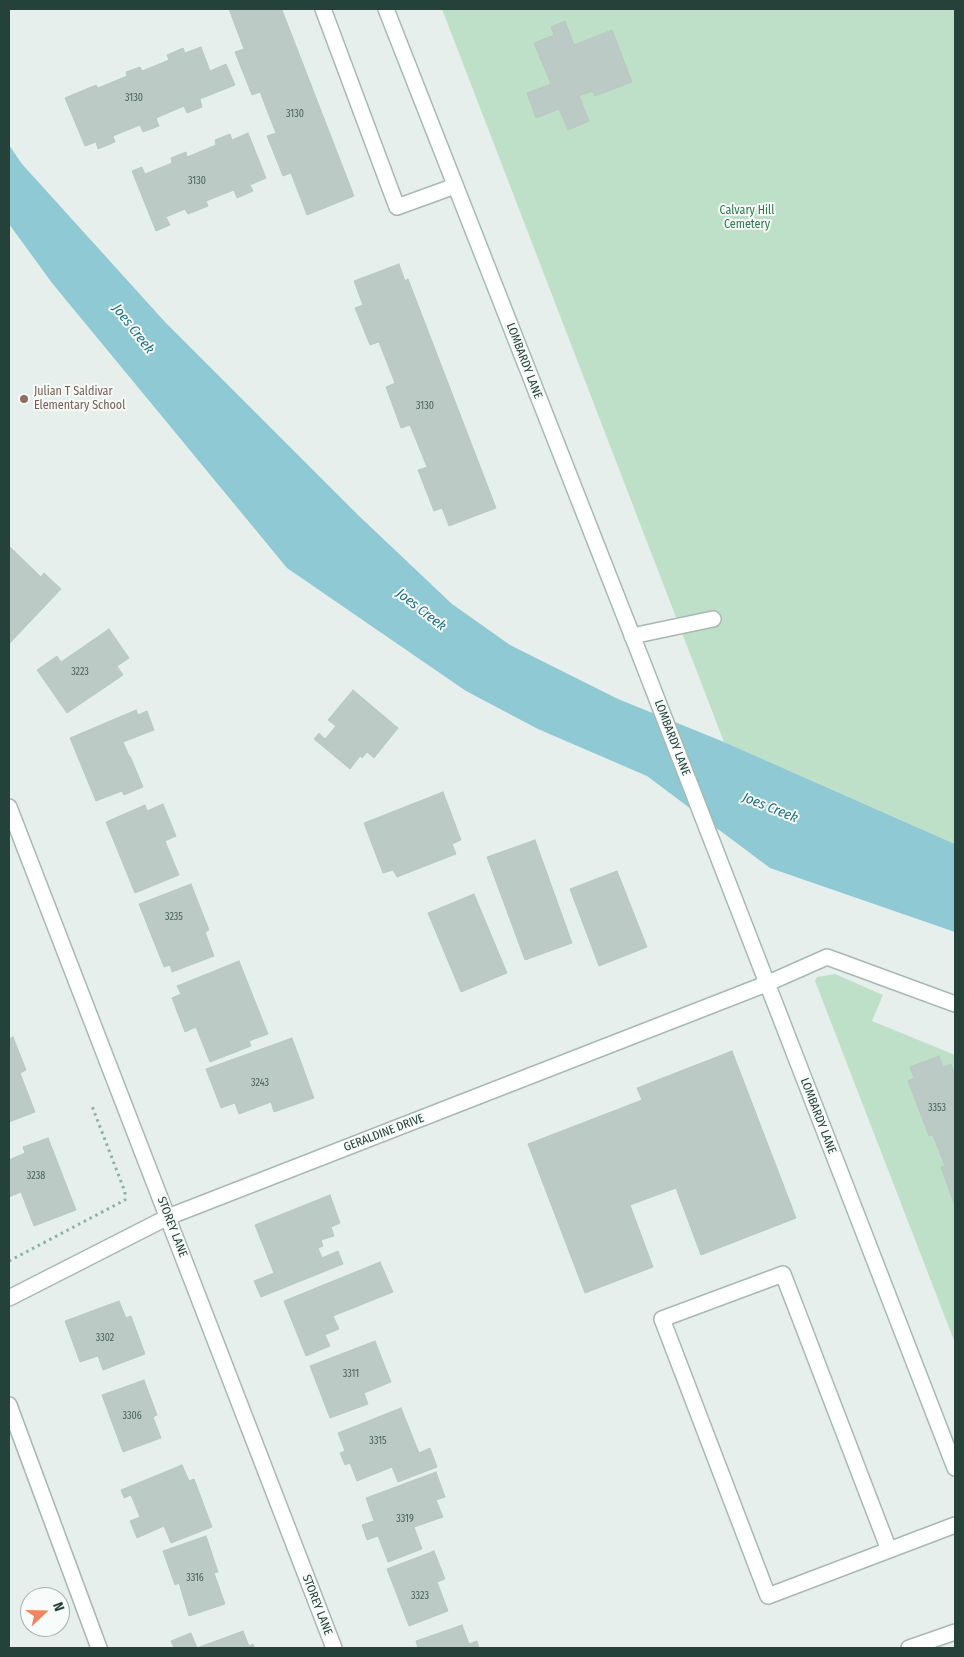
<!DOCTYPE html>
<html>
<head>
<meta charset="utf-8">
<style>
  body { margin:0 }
  #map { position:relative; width:964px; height:1657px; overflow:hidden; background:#e6efeb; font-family:"Fira Sans Condensed",sans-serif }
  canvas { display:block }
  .frame { position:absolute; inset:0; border:10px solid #24423a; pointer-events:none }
  .north { position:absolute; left:20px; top:1587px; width:50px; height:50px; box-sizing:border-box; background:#f7fbf9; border:1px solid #a3b1ad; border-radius:50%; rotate:69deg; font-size:14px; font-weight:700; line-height:20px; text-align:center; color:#24423a }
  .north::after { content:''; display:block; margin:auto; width:18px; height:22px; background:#f4845f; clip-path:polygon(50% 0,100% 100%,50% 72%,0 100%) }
</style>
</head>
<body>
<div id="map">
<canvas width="964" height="1657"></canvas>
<div class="frame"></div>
<div class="north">N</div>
</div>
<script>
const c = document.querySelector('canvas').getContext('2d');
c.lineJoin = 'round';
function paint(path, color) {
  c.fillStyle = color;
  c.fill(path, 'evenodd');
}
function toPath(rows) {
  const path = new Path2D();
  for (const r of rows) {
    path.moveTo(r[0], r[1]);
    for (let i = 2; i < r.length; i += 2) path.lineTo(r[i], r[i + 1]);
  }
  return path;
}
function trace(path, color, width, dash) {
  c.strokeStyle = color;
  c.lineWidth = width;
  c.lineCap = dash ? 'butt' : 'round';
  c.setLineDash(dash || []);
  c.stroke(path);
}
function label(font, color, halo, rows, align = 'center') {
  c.font = font + ' "Fira Sans Condensed",sans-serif';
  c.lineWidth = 4;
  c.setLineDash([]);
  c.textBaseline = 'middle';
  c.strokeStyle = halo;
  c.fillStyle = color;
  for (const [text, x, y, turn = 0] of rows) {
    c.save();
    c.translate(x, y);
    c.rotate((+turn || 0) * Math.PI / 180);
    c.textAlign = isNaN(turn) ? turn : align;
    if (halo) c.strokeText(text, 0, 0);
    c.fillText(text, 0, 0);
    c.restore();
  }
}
const green = toPath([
  [442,9,955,9,955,844,724,742],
  [835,974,883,995,872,1021,955,1055,955,1343,815,981,817,977]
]);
const water = toPath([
  [9,145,22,164,165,322,358,515,452,604,510,645,618,699,724,742,955,844,955,932,770,868,647,776,538,729,466,691,287,568,52,283,9,224]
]);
const building = toPath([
  [229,9,286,9,282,10,354,196,307,215,291,173,283,176,267,136,276,133,260,92,252,95,235,52,244,49,229,9],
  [565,21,574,45,612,30,632,82,595,96,592,91,579,96,589,121,568,130,559,109,536,118,527,93,551,84,534,43,554,35,551,27,565,21],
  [201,47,210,71,226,64,235,85,200,99,202,107,187,113,184,106,156,118,159,126,143,132,140,125,113,136,115,142,98,149,96,142,85,146,65,98,96,85,98,88,127,76,126,72,140,67,142,71,169,60,167,55,183,48,185,53,201,47],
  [248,133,266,178,250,185,253,191,237,198,234,190,206,201,208,206,188,214,185,209,166,217,170,225,156,231,132,171,142,167,145,174,172,163,171,158,186,152,187,157,216,145,215,140,230,134,232,140,248,133],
  [399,264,405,281,408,279,496,508,449,526,442,508,434,511,418,470,427,467,410,425,401,428,386,387,395,383,379,342,370,345,355,308,363,305,354,281,399,264],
  [9,546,41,577,44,573,61,589,9,644,9,546],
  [109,629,129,658,117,666,123,675,67,713,37,670,57,656,61,662,109,629],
  [353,690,398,728,374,758,367,752,362,758,360,756,350,769,314,739,319,733,325,739,336,726,328,720,353,690],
  [136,710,138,715,147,711,154,730,123,742,129,756,130,756,143,787,124,795,122,791,96,801,70,738,136,710],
  [443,792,461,840,452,844,456,854,397,877,393,870,383,873,364,823,443,792],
  [163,804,176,836,165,841,179,875,135,893,106,822,145,805,147,811,163,804],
  [535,840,572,943,525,960,487,857,535,840],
  [617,871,647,947,599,966,570,889,617,871],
  [191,884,209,930,205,932,214,956,172,972,170,965,164,967,139,904,191,884],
  [474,894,507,973,461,992,428,913,474,894],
  [239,961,268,1034,249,1041,251,1046,210,1062,196,1027,185,1032,172,998,181,994,177,986,239,961],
  [13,1037,26,1070,20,1073,35,1112,9,1122,9,1039,13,1037],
  [292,1038,314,1098,274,1112,271,1102,239,1114,235,1103,221,1108,206,1069,292,1038],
  [732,1051,796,1218,701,1255,676,1188,630,1205,653,1267,585,1293,528,1144,642,1100,637,1088,732,1051],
  [939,1056,943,1067,951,1064,955,1075,955,1206,941,1167,945,1166,933,1135,929,1136,908,1081,914,1078,910,1067,939,1056],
  [48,1138,76,1210,34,1226,21,1192,9,1197,9,1160,25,1153,23,1147,48,1138],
  [330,1195,340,1223,331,1227,334,1236,321,1240,323,1246,318,1248,322,1258,338,1251,343,1264,261,1297,254,1281,274,1273,255,1225,330,1195],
  [380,1262,393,1292,333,1316,339,1329,325,1335,330,1346,306,1356,284,1301,380,1262],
  [119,1301,126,1318,131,1316,145,1354,103,1370,98,1356,80,1362,65,1321,119,1301],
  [375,1341,391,1382,364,1393,368,1404,330,1418,310,1366,375,1341],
  [144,1380,157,1415,153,1417,161,1438,123,1452,102,1395,144,1380],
  [401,1408,419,1453,430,1448,437,1467,398,1482,392,1467,357,1481,350,1463,345,1465,340,1453,345,1451,338,1433,401,1408],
  [182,1465,189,1481,194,1479,212,1527,171,1543,164,1526,137,1538,130,1521,140,1517,131,1495,124,1498,121,1490,182,1465],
  [436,1472,445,1497,436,1500,443,1517,414,1527,422,1549,388,1562,378,1536,367,1540,362,1525,374,1521,366,1498,436,1472],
  [206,1536,218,1572,214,1573,225,1604,189,1616,179,1583,175,1585,163,1551,206,1536],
  [434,1551,445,1579,437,1582,448,1611,409,1626,387,1569,434,1551],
  [462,1625,469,1644,477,1641,479,1648,418,1648,416,1641,462,1625],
  [243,1631,249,1646,253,1644,255,1648,174,1648,171,1641,191,1633,197,1648,243,1631]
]);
const path = toPath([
  [9,1261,125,1200,125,1192,92,1106]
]);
const lane = toPath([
  [323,9,397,207,455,186],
  [632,636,713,619],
  [766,984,827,957,955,1004],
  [9,1405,99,1648],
  [889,1550,783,1274,662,1319,768,1596,955,1525],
  [909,1648,955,1632]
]);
const street = toPath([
  [9,807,334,1648],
  [9,1298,168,1217,766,984]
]);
const secondary = toPath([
  [386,9,641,658,955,1468]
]);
const markers = [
  [24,399,5,"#8d6e63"]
];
const numberNames = [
  ["3130",134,98],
  ["3130",295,114],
  ["3130",197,181],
  ["3130",425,406],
  ["3223",80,672],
  ["3235",174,917],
  ["3243",260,1083],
  ["3353",937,1108],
  ["3238",36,1176],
  ["3302",105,1338],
  ["3311",351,1374],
  ["3306",132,1416],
  ["3315",378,1441],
  ["3319",405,1519],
  ["3316",195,1578],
  ["3323",420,1596]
];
const parkNames = [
  ["Calvary Hill",747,211],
  ["Cemetery",747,225]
];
const streetNames = [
  ["LOMBARDY LANE",524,361,69],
  ["LOMBARDY LANE",672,738,69],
  ["LOMBARDY LANE",818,1116,69],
  ["GERALDINE DRIVE",384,1133,-21],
  ["STOREY LANE",172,1227,69],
  ["STOREY LANE",317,1605,69]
];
const educationNames = [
  ["Julian T Saldivar",34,392],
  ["Elementary School",34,406]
];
const waterNames = [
  ["Joes Creek",133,329,52],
  ["Joes Creek",421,610,38],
  ["Joes Creek",770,808,22]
];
paint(green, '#bfe0c8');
paint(water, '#8ec9d4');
paint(building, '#bbcac4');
trace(building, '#b8c9c2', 1);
trace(lane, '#a8b8b2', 18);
trace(street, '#a8b8b2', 18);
trace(secondary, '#a4bbb3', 18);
trace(path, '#86b3a5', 3, [2.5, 4]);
trace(lane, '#fff', 15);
trace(street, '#fff', 15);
trace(secondary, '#fff', 15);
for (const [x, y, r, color] of markers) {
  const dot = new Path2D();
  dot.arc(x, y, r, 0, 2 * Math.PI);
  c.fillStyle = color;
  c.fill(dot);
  trace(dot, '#f7fbf9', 2);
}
label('10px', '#4a645c', null, numberNames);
label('12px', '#2d7a4b', '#f7fbf9', parkNames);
label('12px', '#24423a', '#f7fbf9', streetNames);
label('12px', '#785e54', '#f7fbf9', educationNames, 'left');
label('italic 14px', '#1c6f80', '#f7fbf9', waterNames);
</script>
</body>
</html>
